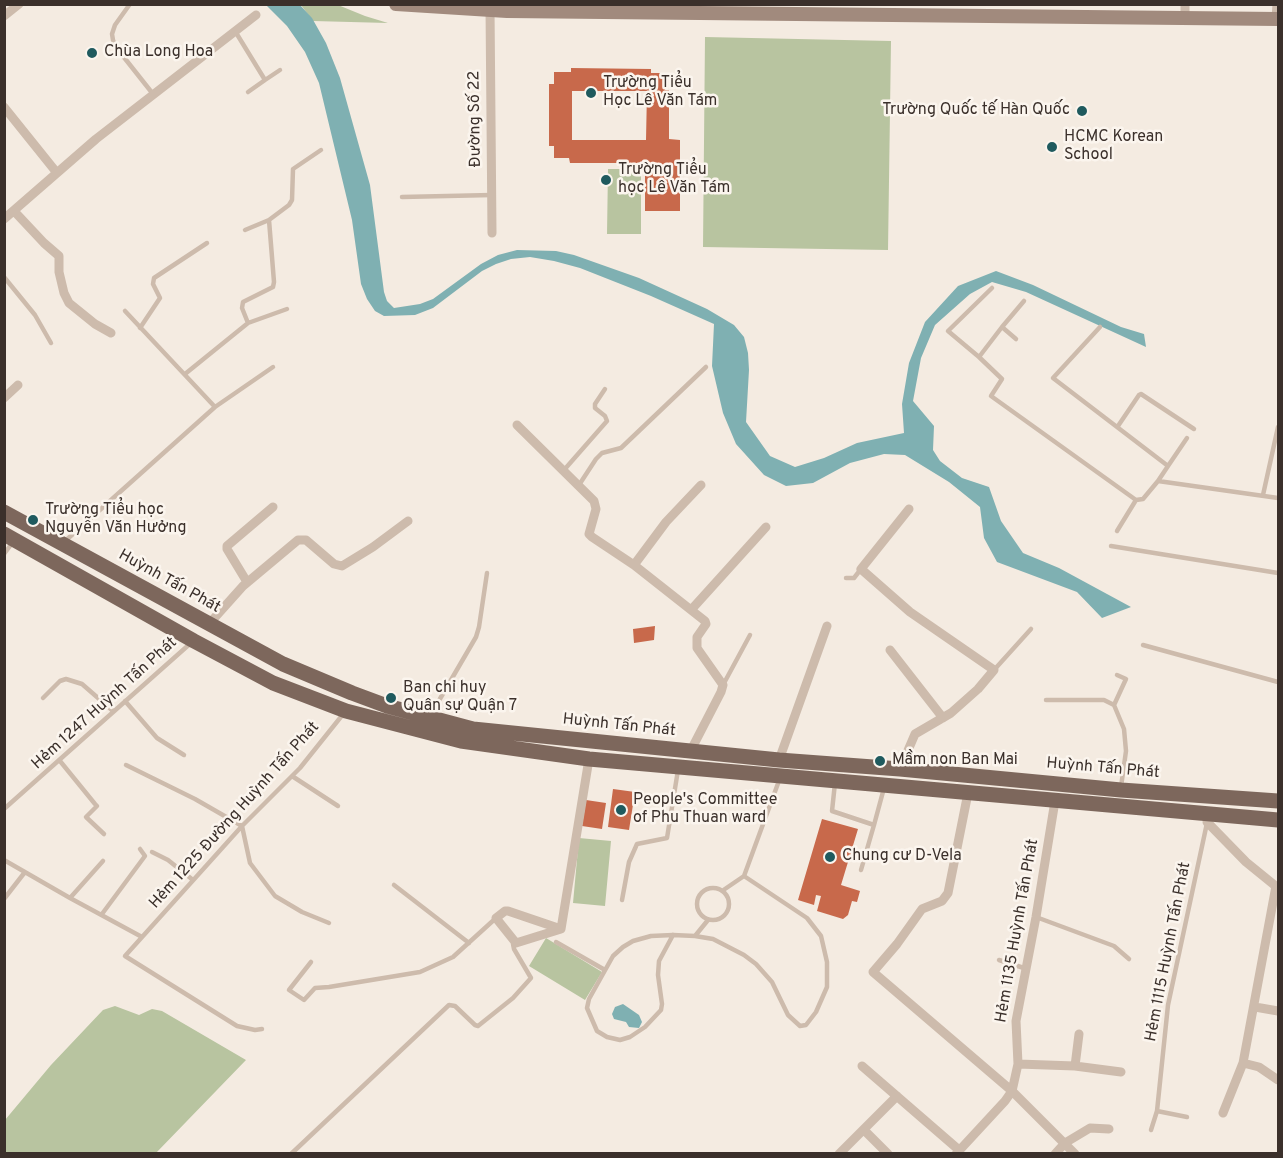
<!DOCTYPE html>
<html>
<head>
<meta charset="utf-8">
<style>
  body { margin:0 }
  #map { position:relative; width:1283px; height:1158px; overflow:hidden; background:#f4ebe1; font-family:Overpass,sans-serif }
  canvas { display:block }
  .frame { position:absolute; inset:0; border:6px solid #3b302b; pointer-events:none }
</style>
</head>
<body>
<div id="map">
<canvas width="1283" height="1158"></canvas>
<div class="frame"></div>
</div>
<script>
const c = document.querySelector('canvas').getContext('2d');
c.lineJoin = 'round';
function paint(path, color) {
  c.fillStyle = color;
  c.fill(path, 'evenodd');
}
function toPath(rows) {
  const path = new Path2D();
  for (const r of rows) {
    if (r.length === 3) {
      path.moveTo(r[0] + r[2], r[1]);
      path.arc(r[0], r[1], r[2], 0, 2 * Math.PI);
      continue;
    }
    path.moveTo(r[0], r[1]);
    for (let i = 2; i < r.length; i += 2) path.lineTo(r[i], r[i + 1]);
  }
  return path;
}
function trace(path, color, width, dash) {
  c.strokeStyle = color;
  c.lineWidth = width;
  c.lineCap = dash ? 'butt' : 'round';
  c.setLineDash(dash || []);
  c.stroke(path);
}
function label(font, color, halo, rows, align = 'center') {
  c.font = font + ' Overpass,sans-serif';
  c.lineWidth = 5;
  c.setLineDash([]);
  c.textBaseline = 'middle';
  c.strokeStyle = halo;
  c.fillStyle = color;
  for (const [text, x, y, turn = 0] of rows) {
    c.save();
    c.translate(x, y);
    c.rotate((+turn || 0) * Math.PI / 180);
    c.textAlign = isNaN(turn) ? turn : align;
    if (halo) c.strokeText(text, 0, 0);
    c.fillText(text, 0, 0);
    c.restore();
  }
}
const green = toPath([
  [301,5,338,5,365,16,388,23,313,21],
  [705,37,891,41,888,250,703,247],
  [608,169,641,169,641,234,607,234],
  [579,838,611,841,605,906,573,903],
  [546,938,602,972,585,1000,529,966],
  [115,1006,139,1015,152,1009,162,1011,246,1060,156,1153,5,1153,5,1120,51,1065,103,1010]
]);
const water = toPath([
  [266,5,300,5,312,18,326,43,340,78,370,185,384,292,387,301,394,308,420,304,433,299,481,264,498,255,517,250,556,251,574,255,639,278,707,309,734,325,744,337,748,353,749,370,746,422,770,456,795,467,824,458,857,443,904,433,902,404,909,363,925,322,958,286,996,271,1033,285,1121,327,1144,334,1146,347,1026,292,992,282,970,294,935,325,921,358,913,401,934,426,933,450,940,461,962,478,989,487,1001,521,1023,553,1059,568,1131,607,1102,618,1077,592,997,562,984,538,980,507,949,482,905,455,884,454,850,463,813,483,786,486,764,475,736,444,723,413,712,366,714,324,651,296,580,268,554,261,530,257,511,259,496,264,482,271,433,308,415,315,384,316,375,311,367,299,361,284,352,220,319,83,305,52,287,26],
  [623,1004,639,1015,642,1022,639,1028,629,1027,626,1022,614,1019,612,1014,615,1007]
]);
const building = toPath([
  [571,68,651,69,651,73,666,73,665,90,669,90,669,139,680,140,680,211,645,211,645,163,570,163,569,158,554,158,554,146,549,146,549,84,554,84,554,72,571,72],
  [572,91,647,91,646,140,572,140],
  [655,626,654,640,634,643,633,629],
  [613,789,635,792,629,830,608,827],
  [586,800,606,803,602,829,582,826],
  [822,819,858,829,841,885,860,891,857,902,852,901,848,915,843,919,817,911,821,896,816,895,814,905,798,900]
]);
const lane = toPath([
  [130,4,115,25,112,34,113,40,115,46,153,94],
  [235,31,265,80,280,70],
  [248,92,265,80],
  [402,197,492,195],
  [245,230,269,220,289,205,292,200,293,169,321,150],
  [4,277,35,315,51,343],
  [125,311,215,407],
  [248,323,242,308,243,302,273,287,274,282,269,220],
  [1002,327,1024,301],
  [1100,327,1053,378,1168,466,1158,481],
  [140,328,160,298,153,284,154,278,207,243],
  [1016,339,1002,327,979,357,1002,379,991,396,1136,500,1143,499,1158,481,1278,498],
  [979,357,948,331,992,288],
  [185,374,248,323,287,309],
  [1118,426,1139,395,1141,394,1194,429],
  [1168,466,1187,438],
  [564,470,607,421,605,416,595,408,595,404,605,389],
  [579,485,596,459,602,453,621,448,706,367],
  [1263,495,1278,427],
  [1117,531,1136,500],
  [64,542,215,407,273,367],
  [1111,546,1278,573],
  [4,554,13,542],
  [846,578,854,578,861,569],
  [1143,645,1278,682],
  [994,670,1031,629],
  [723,685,750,635],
  [43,698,60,681,66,679,82,684,113,711],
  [1046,700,1104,700,1114,705,1124,729,1126,751,1121,787],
  [125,701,157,738,184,755],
  [1114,705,1126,679,1117,675],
  [430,716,476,637,479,627,487,573],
  [60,761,95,804,97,806,86,817,104,834],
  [126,765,195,799,242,826,250,863,275,896,302,912,329,923],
  [292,776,338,806],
  [835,783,832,811,874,825,884,788],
  [4,809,192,642],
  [152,852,168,860,193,880],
  [4,860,70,898,142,937],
  [861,870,874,825],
  [394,885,469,943],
  [713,904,16],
  [722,891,744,876,780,778],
  [70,898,103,861],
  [4,899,25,872],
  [622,900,629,862,637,844,667,838,678,770],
  [102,914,145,856,140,849],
  [1036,917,1114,946,1129,959],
  [708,920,695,936,713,939,744,955,756,964,772,982,788,1015,800,1026,806,1025,816,1012,827,987,827,962,821,936,807,918,744,876],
  [673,935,659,961,658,975,662,1004,661,1010,645,1027,630,1037,620,1040,607,1037,597,1031,587,1008,589,999,613,956,623,947,633,941,651,936,673,935,695,936],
  [556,942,605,970],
  [999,960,1027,969],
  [311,962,289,990,304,1000,315,988,329,987,420,972,453,957,496,918],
  [262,1029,255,1030,237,1026,125,956,242,826,300,768,344,713],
  [1157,1111,1187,1117],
  [1151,1130,1157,1111,1168,1005,1207,823],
  [291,1154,449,1005,455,1006,475,1025,478,1026,513,998,531,978,514,949,513,944,516,943]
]);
const street = toPath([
  [490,7,492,233],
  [4,16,19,4],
  [1185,18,1185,4],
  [1276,19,1277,4],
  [4,107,57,173],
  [14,211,44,243,59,256,59,272,64,293,69,303,95,324,111,333],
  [4,219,96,139,256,15],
  [4,398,18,385],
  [517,425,594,501,596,509,589,534,592,537,634,565,705,621,706,624,697,637,697,648,723,685,721,692,690,752],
  [634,565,666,522,701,485],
  [247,582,227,549,227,546,273,507],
  [691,610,766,527],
  [209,624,243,586,298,540,306,540,334,564,342,566,373,547,408,521],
  [890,650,943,718],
  [779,760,827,626],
  [900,769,915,734,951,713,978,689,994,670,910,612,861,569,909,509],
  [968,793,948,893,942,901,922,909,897,944,873,972,1012,1091,1075,1154],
  [1207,822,1246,862,1278,888],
  [561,929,516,943,496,918,505,911,508,911,561,929,589,759],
  [1255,1007,1278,1011],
  [1243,1063,1259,1067,1278,1080],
  [1018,1064,1075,1066,1121,1072],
  [862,1066,959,1150],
  [1075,1066,1079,1034],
  [1223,1113,1243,1063,1276,886],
  [864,1130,888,1154],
  [839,1154,897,1096],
  [956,1154,1005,1101,1012,1091,1018,1064,1016,1021,1036,917,1055,801],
  [1055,1154,1065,1143,1090,1128,1109,1129]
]);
const secondary = toPath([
  [396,4,507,11,1278,19]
]);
const primary = toPath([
  [4,512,283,664,352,693,387,706,473,729,779,760,900,769,1121,790,1278,801],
  [4,534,194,641,273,683,346,711,461,741,589,759,1278,820]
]);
const markers = [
  [92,53,6,"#1f5a5e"],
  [591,93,6,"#1f5a5e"],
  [1082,111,6,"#1f5a5e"],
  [1052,147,6,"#1f5a5e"],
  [606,180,6,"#1f5a5e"],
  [33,520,6,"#1f5a5e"],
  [391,698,6,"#1f5a5e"],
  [880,761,6,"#1f5a5e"],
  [621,810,6,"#1f5a5e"],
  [830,857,6,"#1f5a5e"]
];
const poiNames = [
  ["Chùa Long Hoa",104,53],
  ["Trường Tiểu",603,84],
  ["Học Lê Văn Tám",603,102],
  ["Trường Quốc tế Hàn Quốc",1070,111,"right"],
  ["HCMC Korean",1064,138],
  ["School",1064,156],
  ["Trường Tiểu",618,171],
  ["học Lê Văn Tám",618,189],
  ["Trường Tiểu học",45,511],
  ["Nguyễn Văn Hưởng",45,529],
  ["Ban chỉ huy",403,689],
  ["Quân sự Quận 7",403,707],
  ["Mầm non Ban Mai",892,761],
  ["People's Committee",633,801],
  ["of Phu Thuan ward",633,819],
  ["Chung cư D-Vela",842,857]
];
const streetNames = [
  ["Đường Số 22",476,119,-91],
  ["Huỳnh Tấn Phát",169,582,29],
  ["Hẻm 1247 Huỳnh Tấn Phát",105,704,-42],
  ["Huỳnh Tấn Phát",619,726,6],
  ["Huỳnh Tấn Phát",1103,769,5],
  ["Hẻm 1225 Đường Huỳnh Tấn Phát",235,816,-48],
  ["Hẻm 1135 Huỳnh Tấn Phát",1018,931,-80],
  ["Hẻm 1115 Huỳnh Tấn Phát",1169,952,-79]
];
paint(green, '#b8c4a0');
paint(water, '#7fb0b2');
paint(building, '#c8694b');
trace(lane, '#cdbbac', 4.5);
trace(street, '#cdbbac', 9);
trace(secondary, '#a18a7d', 14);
trace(primary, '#7d675c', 15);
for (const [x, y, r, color] of markers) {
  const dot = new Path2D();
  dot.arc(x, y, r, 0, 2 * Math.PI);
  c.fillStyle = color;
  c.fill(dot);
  trace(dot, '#fbf5ee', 2);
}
label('16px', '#3b302b', '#fbf5ee', poiNames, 'left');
label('16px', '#3b302b', '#fbf5ee', streetNames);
</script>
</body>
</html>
